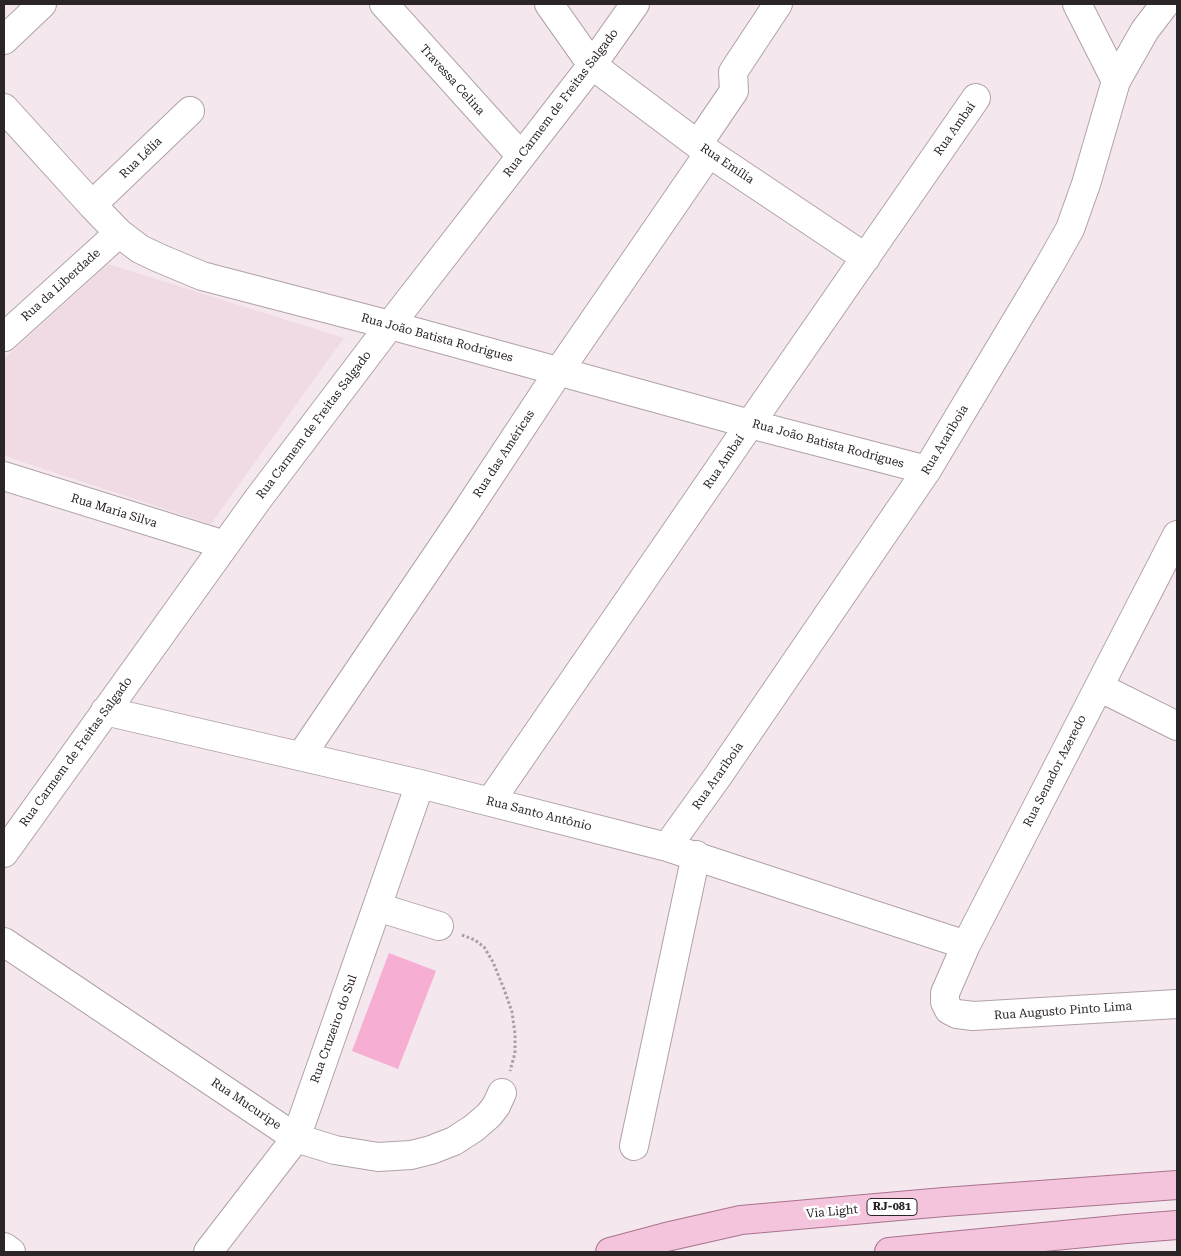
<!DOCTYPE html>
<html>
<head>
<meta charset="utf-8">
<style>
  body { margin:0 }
  #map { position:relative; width:1181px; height:1256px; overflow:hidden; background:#f5e7ee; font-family:"Roboto Serif",serif }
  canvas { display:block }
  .frame { position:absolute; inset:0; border:5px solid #2b2528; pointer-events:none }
</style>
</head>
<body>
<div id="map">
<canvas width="1181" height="1256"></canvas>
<div class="frame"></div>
</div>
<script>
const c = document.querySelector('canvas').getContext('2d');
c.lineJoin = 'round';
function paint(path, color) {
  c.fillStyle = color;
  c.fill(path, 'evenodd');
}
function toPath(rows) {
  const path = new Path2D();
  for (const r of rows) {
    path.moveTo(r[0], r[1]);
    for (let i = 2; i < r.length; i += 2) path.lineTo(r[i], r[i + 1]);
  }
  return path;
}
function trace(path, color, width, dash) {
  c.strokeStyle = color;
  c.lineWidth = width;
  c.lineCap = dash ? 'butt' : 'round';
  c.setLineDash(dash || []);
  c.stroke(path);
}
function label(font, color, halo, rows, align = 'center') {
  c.font = font + ' "Roboto Serif",serif';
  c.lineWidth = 5;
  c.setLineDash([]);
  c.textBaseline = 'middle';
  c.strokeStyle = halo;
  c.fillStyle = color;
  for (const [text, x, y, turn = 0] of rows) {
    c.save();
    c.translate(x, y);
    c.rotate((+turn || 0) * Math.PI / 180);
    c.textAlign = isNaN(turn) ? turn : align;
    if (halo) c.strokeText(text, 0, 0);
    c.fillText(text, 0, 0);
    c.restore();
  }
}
const built = toPath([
  [108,264,344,338,211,524,13,459,4,454,4,359]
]);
const green = toPath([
  [389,953,436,971,398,1069,352,1051]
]);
const path = toPath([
  [462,935,475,940,484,947,493,962,504,989,512,1012,515,1034,515,1053,510,1071]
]);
const minor = toPath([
  [384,4,521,156],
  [549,4,592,65,709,153,866,258],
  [1077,4,1116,81],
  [4,40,42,4],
  [4,108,92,205,119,233,140,249,159,258,202,276,390,325,750,424,927,470],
  [698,144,734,91,733,72,778,4],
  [92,205,190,111],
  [4,337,119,233],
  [4,476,225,545],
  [1177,535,966,945,945,993,945,1002,949,1010,957,1014,973,1016,1177,1004],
  [1099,687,1177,726],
  [105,711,420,784,667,847,966,945],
  [301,756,464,515,559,371,709,153],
  [490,802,750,424,976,98],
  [667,847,718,776,927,470,1048,268,1070,229,1086,184,1116,81,1145,30,1165,4],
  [4,853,258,499,390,325,592,65,635,4],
  [377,907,439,926],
  [4,942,296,1138,335,1150,378,1157,411,1155,431,1150,454,1141,474,1128,489,1115,496,1106,502,1093],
  [634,1146,696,855],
  [4,1247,11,1252],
  [208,1252,296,1138,420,784]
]);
const major = toPath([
  [610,1252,666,1237,741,1220,944,1202,1177,1185],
  [889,1252,1126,1229,1177,1225]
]);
const shields = [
  [892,1207,50]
];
const shieldNames = [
  ["RJ-081",892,1207]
];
const streetNames = [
  ["Travessa Celina",452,80,48],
  ["Rua Carmem de Freitas Salgado",561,103,-53],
  ["Rua Ambaí",955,129,-55],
  ["Rua Lélia",141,158,-44],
  ["Rua Emília",727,164,34],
  ["Rua da Liberdade",61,285,-42],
  ["Rua João Batista Rodrigues",437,338,15],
  ["Rua Carmem de Freitas Salgado",314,425,-53],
  ["Rua Arariboia",945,440,-59],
  ["Rua João Batista Rodrigues",828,444,15],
  ["Rua das Américas",504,454,-57],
  ["Rua Ambaí",724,462,-56],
  ["Rua Maria Silva",114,511,17],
  ["Rua Carmem de Freitas Salgado",76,752,-54],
  ["Rua Senador Azeredo",1055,771,-63],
  ["Rua Arariboia",718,776,-55],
  ["Rua Santo Antônio",539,814,14],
  ["Rua Augusto Pinto Lima",1063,1011,-4],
  ["Rua Cruzeiro do Sul",334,1029,-70],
  ["Rua Mucuripe",246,1104,34],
  ["Via Light",832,1212,-5]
];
paint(built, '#f0dae4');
paint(green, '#f7aed3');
trace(minor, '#b0a2a8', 30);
trace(major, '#a8738e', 30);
trace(path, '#a89ea3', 3, [2.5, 2.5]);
trace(minor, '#fff', 28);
trace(major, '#f3c4dc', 28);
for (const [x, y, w] of shields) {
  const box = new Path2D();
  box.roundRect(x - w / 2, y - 8.5, w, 17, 4);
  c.fillStyle = '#fff';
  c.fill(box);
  trace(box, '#2b2528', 1);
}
label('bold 11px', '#2b2528', null, shieldNames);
label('12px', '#2b2528', '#fff', streetNames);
</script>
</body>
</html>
